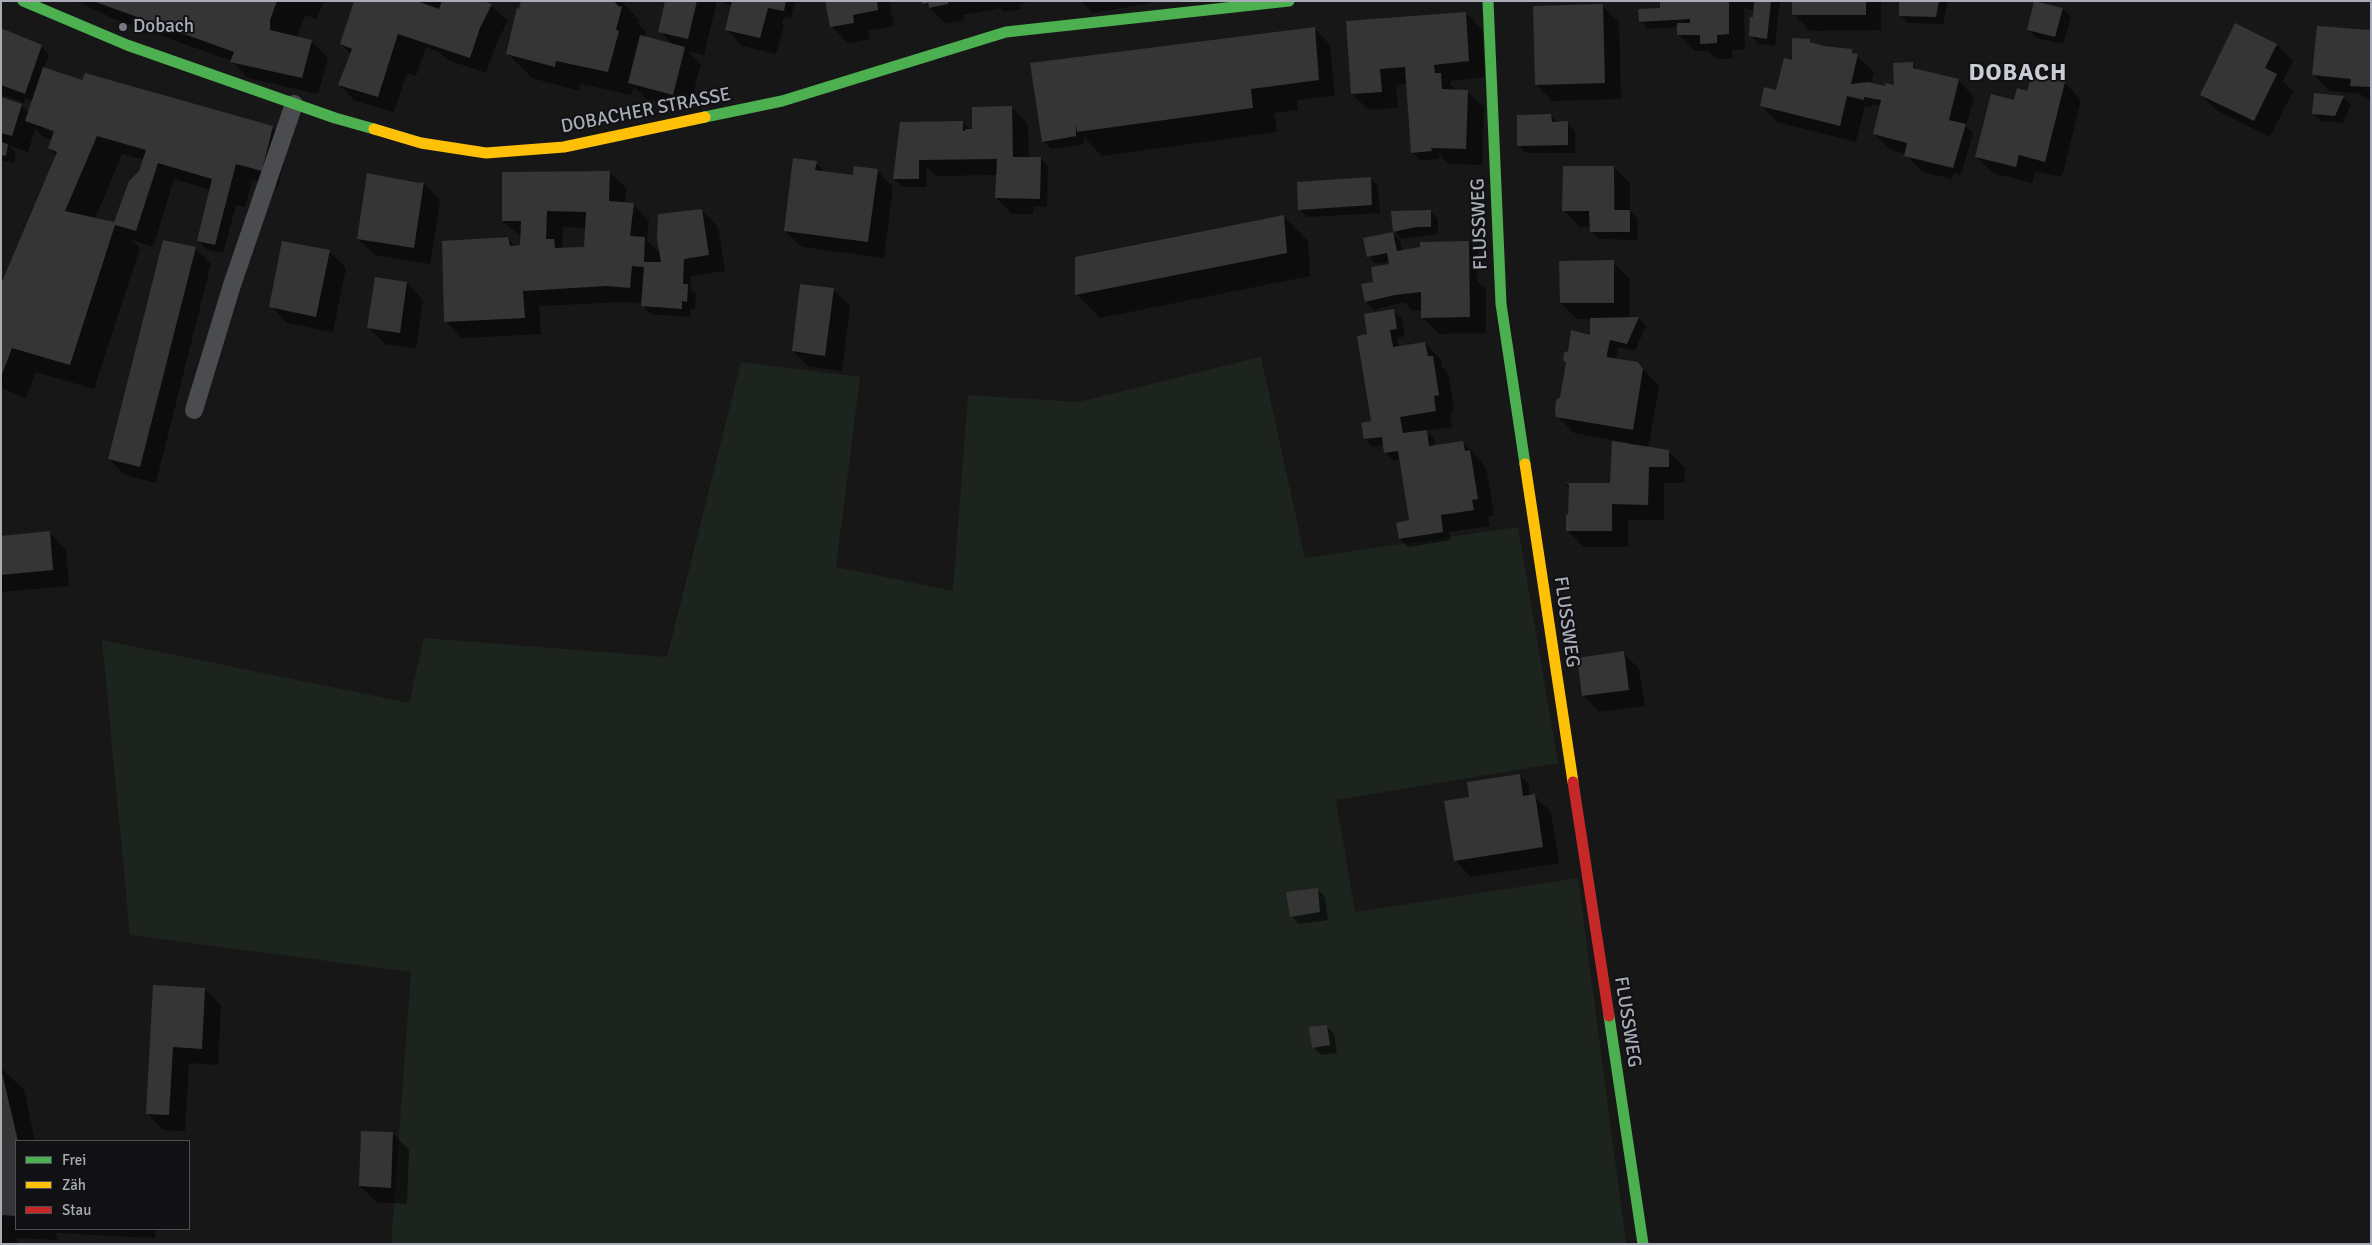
<!DOCTYPE html>
<html>
<head>
<meta charset="utf-8">
<style>
  body { margin:0 }
  #map { position:relative; width:2372px; height:1245px; overflow:hidden; background:#171717; font-family:Signika,sans-serif }
  canvas { display:block }
  .frame { position:absolute; inset:0; border:2px solid #a8adb8; pointer-events:none }
  .legend { position:absolute; left:15px; top:1140px; width:175px; height:90px; box-sizing:border-box; background:#111113; border:1px solid #4d4f55; margin:0; padding:6px 9px; list-style:none; font-size:15px; color:#a8adb8 }
  .legend li { display:flex; align-items:center; gap:10px; height:25px }
  .legend b { width:25px; border:1px solid #4d4f55 }
</style>
</head>
<body>
<div id="map">
<canvas width="2372" height="1245"></canvas>
<div class="frame"></div>
<ul class="legend">
<li><b style="height:6px;background:#4caf50"></b>Frei</li>
<li><b style="height:6px;background:#ffc107"></b>Zäh</li>
<li><b style="height:6px;background:#c62828"></b>Stau</li>
</ul>
</div>
<script>
const c = document.querySelector('canvas').getContext('2d');
c.lineJoin = 'round';
function paint(path, color) {
  c.fillStyle = color;
  c.fill(path, 'evenodd');
}
function toPath(rows) {
  const path = new Path2D();
  for (const r of rows) {
    path.moveTo(r[0], r[1]);
    for (let i = 2; i < r.length; i += 2) path.lineTo(r[i], r[i + 1]);
  }
  return path;
}
function trace(path, color, width, dash) {
  c.strokeStyle = color;
  c.lineWidth = width;
  c.lineCap = dash ? 'butt' : 'round';
  c.setLineDash(dash || []);
  c.stroke(path);
}
function label(font, color, halo, rows, align = 'center') {
  c.font = font + ' Signika,sans-serif';
  c.lineWidth = 4;
  c.setLineDash([]);
  c.textBaseline = 'middle';
  c.strokeStyle = halo;
  c.fillStyle = color;
  for (const [text, x, y, turn = 0] of rows) {
    c.save();
    c.translate(x, y);
    c.rotate((+turn || 0) * Math.PI / 180);
    c.textAlign = isNaN(turn) ? turn : align;
    if (halo) c.strokeText(text, 0, 0);
    c.fillText(text, 0, 0);
    c.restore();
  }
}
const green = toPath([
  [1261,357,1305,558,1518,527,1558,763,1336,800,1355,912,1578,878,1626,1244,391,1244,411,972,130,935,102,640,409,703,424,638,667,657,741,362,860,377,836,567,953,591,968,395,1078,402]
]);
const shadow = toPath([
  [76,1,324,1,317,19,305,15,296,38,312,42,328,58,318,94,248,78,232,61,112,18],
  [356,1,490,1,489,4,508,21,496,44,486,73,448,60,439,52,426,47,416,76,407,73,394,112,355,101,339,85,351,54,341,44],
  [522,1,621,1,639,20,638,24,646,32,644,37,673,45,660,31,667,1,717,1,704,55,687,51,701,64,689,110,646,99,634,87,631,95,580,84,579,91,532,78,508,54],
  [721,1,795,1,791,19,784,17,782,24,784,25,776,54,742,46,726,29,732,7],
  [827,1,889,1,894,26,868,31,870,39,848,43,831,26],
  [923,1,1025,1,1025,3,1020,4,1021,9,1004,12,1000,8,963,15,964,20,946,24],
  [1081,1,1150,1,1151,3,1093,13],
  [1661,1,1780,1,1775,46,1759,44,1751,36,1755,10,1747,9,1744,6,1745,50,1732,50,1732,59,1717,59,1708,51,1695,51,1678,34,1678,27,1648,29,1640,21,1661,9],
  [1794,1,1881,1,1881,30,1810,31,1793,14],
  [1900,1,1948,1,1943,24,1908,23,1900,15],
  [1602,6,1619,22,1621,99,1552,101,1536,85],
  [2063,9,2071,17,2063,44,2036,38,2028,30],
  [1466,13,1482,29,1485,77,1450,81,1450,84,1457,91,1467,91,1484,107,1482,165,1449,164,1439,154,1439,159,1420,160,1412,152,1407,84,1396,85,1398,108,1369,110,1352,94,1347,22],
  [2235,24,2277,45,2293,61,2283,81,2293,91,2270,137,2218,111,2201,95],
  [1314,28,1330,45,1335,96,1297,100,1298,110,1274,113,1277,132,1102,156,1084,137,1084,144,1051,149,1043,141,1031,64],
  [1,30,41,46,49,54,45,68,83,82,86,74,273,128,289,144,278,186,252,180,245,207,236,205,223,253,206,249,198,241,210,190,174,179,153,247,132,240,140,248,94,389,36,372,26,398,1,388,1,287,57,156,49,148,52,140,43,137,35,129,28,152,8,145,16,153,14,163,1,160,1,99,21,105,29,113,33,101,25,98,24,103,1,94],
  [44,126,67,137,44,129],
  [122,154,144,160,140,172,116,224,95,219],
  [2371,32,2371,102,2360,94,2330,91,2314,75],
  [1809,40,1814,44,1851,50,1874,72,1871,84,1886,87,1895,87,1912,64,1920,71,1958,80,1974,97,1966,127,1973,133,1961,175,1954,173,1952,179,1922,172,1906,154,1891,150,1874,134,1881,106,1872,104,1872,107,1865,106,1856,142,1777,122,1761,105,1777,91,1794,61],
  [2033,75,2065,83,2081,100,2062,177,2035,171,2032,183,1993,173,1976,157,2015,101,2028,92],
  [2343,97,2351,105,2343,123,2321,121,2313,113],
  [1012,108,1028,124,1029,158,1040,158,1048,166,1047,207,1034,206,1033,214,1012,214,996,198,997,175,936,176,926,166,927,187,902,187,894,179,962,122,971,130],
  [1551,116,1558,123,1567,123,1575,131,1575,153,1526,153,1518,145],
  [816,163,826,173,854,176,877,170,893,187,884,258,802,247,785,231],
  [1614,167,1630,183,1630,211,1638,219,1637,240,1599,239,1591,231,1591,227,1580,227,1564,211],
  [1613,182,1615,182,1615,217,1612,217],
  [609,172,626,188,625,204,633,204,649,221,647,241,661,254,702,211,718,227,725,271,691,276,691,289,696,293,695,309,690,309,690,317,650,314,642,304,624,302,539,306,541,334,462,338,446,322,507,238,516,247,521,246,521,237,503,221],
  [563,227,586,228,586,249,562,249],
  [1370,178,1378,186,1380,213,1307,217,1300,209],
  [424,183,440,200,430,264,375,255,358,239,418,184],
  [1430,211,1438,219,1438,234,1402,239,1394,231],
  [1284,217,1308,241,1310,276,1100,318,1076,294],
  [1392,233,1400,241,1402,251,1469,242,1477,250,1477,281,1486,289,1486,333,1439,334,1422,317,1422,310,1413,311,1404,302,1374,310,1366,302,1375,283,1390,265,1390,262,1376,264,1368,256],
  [195,248,211,264,156,483,125,475,109,459],
  [329,251,346,268,333,332,287,323,271,306],
  [1613,262,1629,278,1630,318,1638,318,1646,326,1635,351,1618,347,1616,359,1638,363,1659,387,1648,448,1668,451,1685,468,1684,483,1664,483,1664,520,1628,520,1628,547,1584,547,1567,530,1570,489,1565,484,1611,484,1630,443,1574,433,1558,417,1561,398,1591,336,1591,319,1577,319,1561,303],
  [407,283,423,300,416,349,385,344,368,327],
  [833,290,850,306,842,371,809,367,793,351],
  [1394,311,1402,319,1405,336,1397,338,1399,347,1425,343,1441,360,1442,367,1448,373,1454,411,1450,412,1452,427,1426,431,1434,439,1435,446,1462,442,1479,458,1486,468,1494,515,1488,516,1490,526,1449,532,1451,540,1408,547,1400,539,1412,521,1400,459,1394,461,1386,453,1384,445,1373,447,1365,439,1372,423,1369,335],
  [49,533,66,549,69,586,1,592,1,537],
  [1623,652,1639,669,1645,706,1599,712,1583,695],
  [1520,775,1528,783,1530,796,1534,796,1551,812,1559,863,1471,877,1455,860,1471,798],
  [1317,889,1325,897,1328,920,1299,924,1291,916],
  [154,986,205,989,221,1006,218,1065,189,1063,185,1131,163,1130,147,1113],
  [1326,1026,1334,1034,1337,1053,1321,1055,1313,1047],
  [1,1068,24,1090,35,1141,16,1141,16,1229,156,1229,155,1238,56,1233,57,1240,17,1238,17,1244,1,1244],
  [393,1133,409,1150,407,1204,376,1202,360,1186]
]);
const building = toPath([
  [93,1,277,1,270,20,270,30,312,40,302,78,230,62,234,52],
  [354,1,417,1,439,9,442,1,484,1,492,4,480,28,470,58,398,34,378,97,338,85,352,49,340,44],
  [521,1,614,1,618,6,622,7,616,30,619,31,608,72,556,61,555,67,506,54,517,8,519,9],
  [665,1,697,1,688,39,658,32],
  [732,1,786,1,784,11,768,8,760,38,725,30],
  [825,1,877,1,878,10,853,15,854,23,830,27],
  [922,1,948,1,948,4,929,8,928,3,922,4],
  [1660,1,1729,1,1729,34,1717,35,1717,43,1700,44,1700,35,1677,35,1677,23,1690,23,1690,19,1639,22,1638,9,1660,8],
  [1754,1,1771,1,1767,39,1749,36,1750,17,1753,17],
  [1792,1,1866,1,1866,15,1792,15],
  [1899,1,1939,1,1936,17,1899,16],
  [2034,1,2063,8,2055,37,2027,30],
  [1603,4,1605,83,1535,85,1533,6],
  [1466,12,1469,61,1434,65,1435,73,1441,73,1442,89,1468,90,1466,149,1431,148,1432,151,1411,153,1405,67,1380,69,1382,92,1351,94,1346,21],
  [2235,23,2277,44,2265,68,2277,74,2254,121,2200,95],
  [2317,26,2371,30,2371,87,2350,86,2351,79,2312,75],
  [1315,27,1319,80,1251,89,1253,108,1077,132,1076,124,1076,136,1042,142,1030,63],
  [1,28,42,45,25,94,1,85],
  [640,35,685,47,673,95,628,83],
  [1792,38,1810,39,1810,42,1824,46,1852,49,1852,53,1858,54,1851,84,1868,82,1885,86,1885,83,1894,85,1893,63,1913,62,1913,68,1959,79,1949,120,1966,124,1953,168,1904,156,1907,143,1873,134,1881,100,1864,97,1864,100,1847,96,1840,126,1760,106,1764,87,1776,90,1784,58,1792,60],
  [43,67,82,80,85,73,273,126,262,171,236,164,215,245,197,241,212,179,158,163,136,231,115,225,70,365,12,348,1,377,1,284,57,152,48,148,54,131,25,121],
  [97,136,146,150,139,171,129,181,114,222,65,211],
  [2032,74,2065,82,2045,162,2019,155,2016,167,1975,157,1991,94,2014,100,2017,88,2027,91],
  [2314,93,2344,96,2335,116,2312,114],
  [1,97,22,104,12,136,1,133],
  [1012,106,1013,157,1041,157,1040,199,995,198,997,159,919,160,919,179,893,179,900,122,963,121,963,131,965,131,965,129,972,129,972,107],
  [1551,114,1552,122,1568,121,1568,145,1517,146,1517,115],
  [1,142,8,144,6,156,1,155],
  [793,158,817,161,815,170,853,175,854,166,878,169,868,242,784,231],
  [1563,166,1614,166,1614,210,1630,210,1630,232,1590,232,1589,211,1562,211],
  [610,171,609,201,634,203,630,236,645,237,644,262,661,262,657,239,658,214,702,209,709,255,684,259,683,284,688,284,687,302,682,301,682,309,641,306,644,267,632,266,630,288,607,286,523,291,525,318,444,322,442,241,508,237,510,246,520,245,521,221,502,221,502,172],
  [547,211,586,212,584,247,555,248,554,239,546,239],
  [367,173,419,183,424,182,414,248,357,239],
  [1371,177,1372,205,1298,210,1297,182],
  [1431,210,1431,227,1416,227,1393,232,1391,211],
  [1284,215,1287,253,1075,295,1075,257],
  [1393,232,1397,251,1420,247,1420,242,1469,241,1470,317,1421,318,1421,292,1395,295,1365,302,1361,284,1373,282,1371,267,1389,264,1387,253,1367,257,1363,238],
  [163,240,196,247,140,467,108,459],
  [282,241,330,250,316,317,269,307],
  [1614,260,1614,303,1560,303,1559,261],
  [375,277,407,282,400,333,367,328],
  [800,284,834,288,825,356,792,351],
  [1394,309,1397,329,1390,330,1393,347,1425,342,1428,356,1433,356,1439,395,1434,396,1436,411,1400,417,1403,433,1427,430,1429,446,1463,441,1465,451,1470,450,1478,499,1472,500,1474,510,1441,515,1443,532,1399,539,1396,523,1409,520,1398,451,1384,453,1382,437,1364,439,1361,423,1371,421,1357,336,1367,334,1364,314],
  [1639,317,1627,344,1610,340,1607,354,1607,357,1638,362,1643,369,1633,430,1556,417,1555,411,1556,400,1560,397,1566,363,1563,360,1564,353,1568,351,1571,330,1590,335,1590,318],
  [1612,441,1669,450,1669,467,1649,467,1648,505,1612,504,1612,531,1566,531,1566,514,1568,515,1569,485,1566,483,1610,483],
  [50,531,53,570,1,575,1,536],
  [1624,651,1629,690,1582,696,1577,658],
  [1520,774,1523,796,1535,794,1543,847,1454,861,1444,801,1469,797,1467,782],
  [1318,888,1320,912,1290,917,1286,892],
  [153,985,205,988,202,1049,173,1047,169,1115,146,1114],
  [1327,1025,1330,1045,1312,1048,1309,1027],
  [2,1073,18,1141,16,1216,1,1215],
  [361,1131,393,1132,391,1188,359,1186]
]);
const lane = toPath([
  [194,410,232,285,294,104]
]);
const fast = toPath([
  [23,1,127,45,335,118,374,129],
  [1488,1,1501,304,1525,464],
  [705,117,782,101,1006,32,1289,1],
  [1609,1016,1643,1244]
]);
const slow = toPath([
  [374,129,421,143,486,153,564,147,705,117],
  [1525,464,1573,782]
]);
const jam = toPath([
  [1573,782,1609,1016]
]);
const markers = [
  [123,27,5,"#757880"]
];
const poiNames = [
  ["Dobach",133,27]
];
const streetNames = [
  ["DOBACHER STRASSE",646,111,-11],
  ["FLUSSWEG",1480,224,-92],
  ["FLUSSWEG",1566,622,82],
  ["FLUSSWEG",1627,1022,81]
];
const districtNames = [
  ["DOBACH",2018,74]
];
paint(green, '#1d241e');
paint(shadow, '#0007');
paint(building, '#353536');
trace(lane, '#4b4c50', 18);
trace(fast, '#4caf50', 11);
trace(slow, '#ffc107', 11);
trace(jam, '#c62828', 11);
for (const [x, y, r, color] of markers) {
  const dot = new Path2D();
  dot.arc(x, y, r, 0, 2 * Math.PI);
  c.fillStyle = color;
  c.fill(dot);
  trace(dot, '#111113', 2);
}
label('19px', '#a8adb8', '#111113', poiNames, 'left');
label('19px', '#a8adb8', '#111113', streetNames);
c.letterSpacing = '1px';
label('bold 24px', '#c9ccd4', '#111113', districtNames);
c.letterSpacing = '0px';
</script>
</body>
</html>
